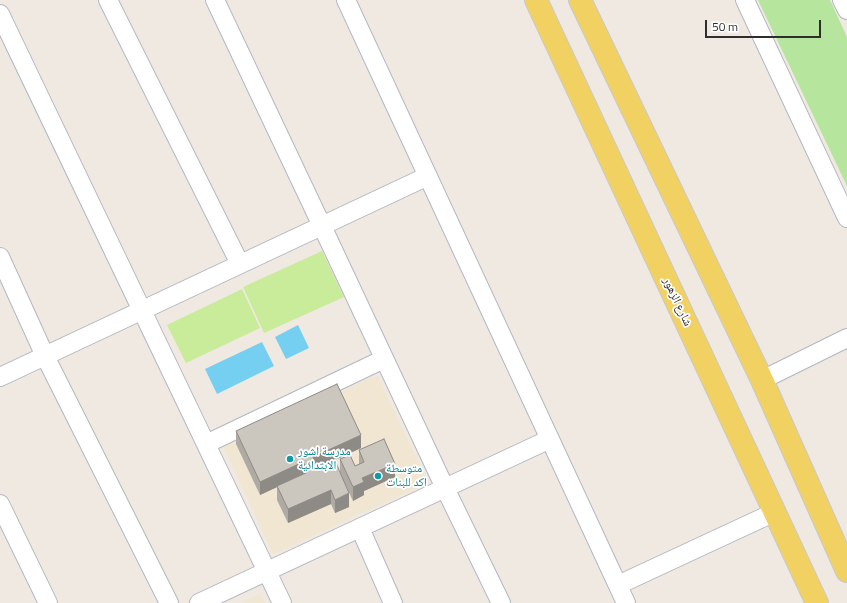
<!DOCTYPE html>
<html>
<head>
<meta charset="utf-8">
<style>
  body { margin:0 }
  #map { position:relative; width:847px; height:603px; overflow:hidden; background:#efe9e1; font-family:"Titillium Web",sans-serif }
  canvas { display:block }
  .scale { position:absolute; left:705px; top:20px; width:116px; height:18px; box-sizing:border-box; border:2px solid #2e2e2e; border-top:0; padding-left:5px; font-size:12px; line-height:14px; white-space:nowrap; color:#2e2e2e; -webkit-text-stroke:3px #fff; paint-order:stroke }
</style>
</head>
<body>
<div id="map">
<canvas width="847" height="603"></canvas>
<div class="scale">50 m</div>
</div>
<script>
const c = document.querySelector('canvas').getContext('2d');
c.lineJoin = 'round';
function paint(path, color) {
  c.fillStyle = color;
  c.fill(path, 'evenodd');
}
function toPath(rows) {
  const path = new Path2D();
  for (const r of rows) {
    path.moveTo(r[0], r[1]);
    for (let i = 2; i < r.length; i += 2) path.lineTo(r[i], r[i + 1]);
  }
  return path;
}
function trace(path, color, width, dash) {
  c.strokeStyle = color;
  c.lineWidth = width;
  c.lineCap = dash ? 'butt' : 'round';
  c.setLineDash(dash || []);
  c.stroke(path);
}
function label(font, color, halo, rows, align = 'center') {
  c.font = font + ' "Titillium Web","Noto Naskh Arabic",sans-serif';
  c.lineWidth = 3.5;
  c.setLineDash([]);
  c.textBaseline = 'middle';
  c.strokeStyle = halo;
  c.fillStyle = color;
  for (const [text, x, y, turn = 0] of rows) {
    c.save();
    c.translate(x, y);
    c.rotate((+turn || 0) * Math.PI / 180);
    c.textAlign = isNaN(turn) ? turn : align;
    if (halo) c.strokeText(text, 0, 0);
    c.fillText(text, 0, 0);
    c.restore();
  }
}
const education = toPath([
  [377,375,428,483,273,554,223,446],
  [260,594,265,603,241,603]
]);
const green = toPath([
  [758,0,830,0,847,37,847,186]
]);
const pitch = toPath([
  [322,251,344,297,264,333,243,287],
  [242,289,260,328,186,363,167,325]
]);
const water = toPath([
  [298,325,309,348,286,359,275,337],
  [262,342,274,366,217,394,205,369]
]);
const minor = toPath([
  [108,0,240,264],
  [215,0,322,226,445,488,501,603],
  [346,0,626,603],
  [745,0,847,218],
  [842,0,847,10],
  [0,14,282,603],
  [0,257,45,356,169,603],
  [0,377,428,176],
  [762,380,847,338],
  [206,444,384,359],
  [0,504,48,603],
  [360,528,393,603],
  [618,585,775,512],
  [199,603,550,439]
]);
const primary = toPath([
  [536,0,817,603],
  [580,0,762,380,847,571]
]);
const wall = toPath([
  [236,431,361,448,318,468,319,471,340,473,340,459,355,466,359,464,359,450,395,477,364,491,364,495,353,501,345,484,349,507,335,513,331,504,288,523,277,500,277,487,260,495,236,444]
]);
const shadedWall = toPath([
  [361,435,361,448,313,470,313,457],
  [303,462,303,475,260,495,260,482],
  [395,464,395,477,364,491,364,495,353,501,353,487,362,478],
  [331,490,331,504,288,523,288,509],
  [349,493,349,507,335,513,335,500]
]);
const building = toPath([
  [337,384,361,435,313,457,319,471,336,463,349,493,335,500,331,490,288,509,277,486,308,472,303,462,260,482,236,431,337,384],
  [384,439,395,464,362,478,364,482,353,487,340,459,350,455,355,466,364,462,359,450,384,439]
]);
const markers = [
  [290,459,4,"#0f9aa8"],
  [378,476,4,"#0f9aa8"]
];
const streetNames = [
  ["شارع الزهور",677,302,65]
];
const cultureNames = [
  ["مدرسة اشور",298,452],
  ["الابتدائية",298,466],
  ["متوسطة",386,469],
  ["اكد للبنات",386,483]
];
paint(education, '#f0e6d1');
paint(green, '#b6e59e');
paint(pitch, '#c9ec9a');
paint(water, '#75cff0');
trace(minor, '#b4b7c1', 20);
trace(primary, '#c9c9c9', 24);
trace(minor, '#fff', 18);
trace(primary, '#f2d163', 22);
paint(wall, '#afaba4');
paint(shadedWall, '#8e8b86');
paint(building, '#cbc7bf');
trace(building, '#8e8b86', 1);
for (const [x, y, r, color] of markers) {
  const dot = new Path2D();
  dot.arc(x, y, r, 0, 2 * Math.PI);
  c.fillStyle = color;
  c.fill(dot);
  trace(dot, '#fff', 1.5);
}
label('12px', '#2e2e2e', '#fff', streetNames);
label('12px', '#0d838f', '#fff', cultureNames, 'left');
</script>
</body>
</html>
